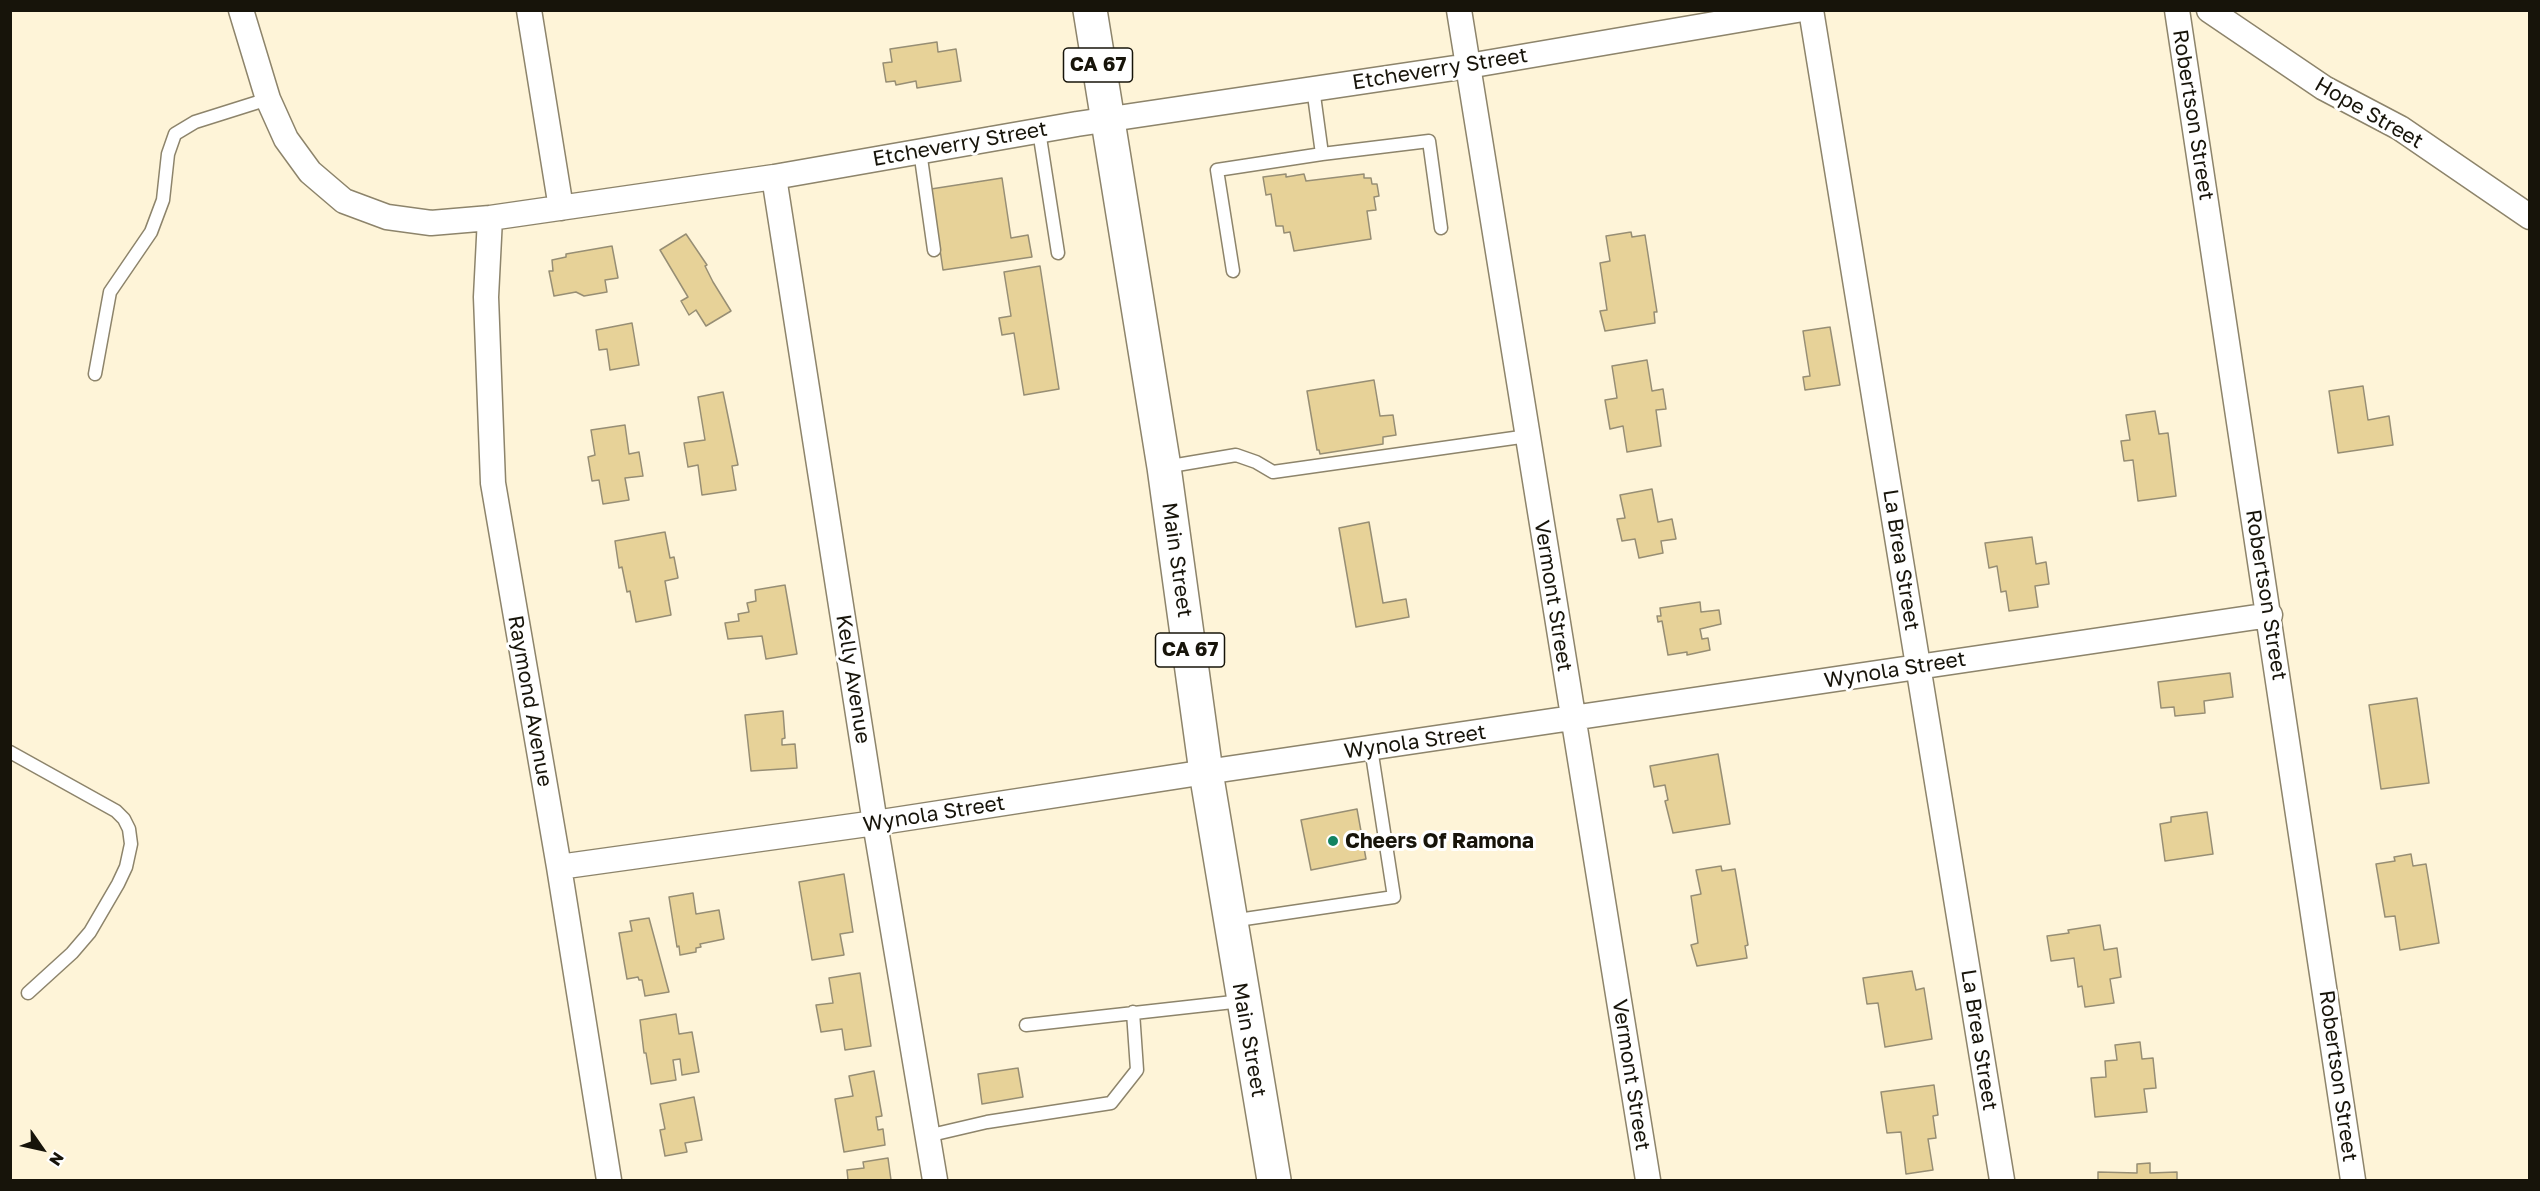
<!DOCTYPE html>
<html>
<head>
<meta charset="utf-8">
<style>
  body { margin:0 }
  #map { position:relative; width:2540px; height:1191px; overflow:hidden; background:#fef4d8; font-family:"Golos Text",sans-serif }
  canvas { display:block }
  .frame { position:absolute; inset:0; border:12px solid #17140a; pointer-events:none }
  .north { position:absolute; left:12px; top:1119px; width:60px; height:60px; -webkit-text-stroke:4px #fff; paint-order:stroke; rotate:124deg; font-size:16px; font-weight:700; line-height:24px; text-align:center; color:#17140a }
  .north::after { content:''; display:block; margin:auto; width:21px; height:27px; background:#17140a; clip-path:polygon(50% 0,100% 100%,50% 72%,0 100%) }
</style>
</head>
<body>
<div id="map">
<canvas width="2540" height="1191"></canvas>
<div class="frame"></div>
<div class="north">N</div>
</div>
<script>
const c = document.querySelector('canvas').getContext('2d');
c.lineJoin = 'round';
function paint(path, color) {
  c.fillStyle = color;
  c.fill(path, 'evenodd');
}
function toPath(rows) {
  const path = new Path2D();
  for (const r of rows) {
    path.moveTo(r[0], r[1]);
    for (let i = 2; i < r.length; i += 2) path.lineTo(r[i], r[i + 1]);
  }
  return path;
}
function trace(path, color, width, dash) {
  c.strokeStyle = color;
  c.lineWidth = width;
  c.lineCap = dash ? 'butt' : 'round';
  c.setLineDash(dash || []);
  c.stroke(path);
}
function label(font, color, halo, rows, align = 'center') {
  c.font = font + ' "Golos Text",sans-serif';
  c.lineWidth = 6;
  c.setLineDash([]);
  c.textBaseline = 'middle';
  c.strokeStyle = halo;
  c.fillStyle = color;
  for (const [text, x, y, turn = 0] of rows) {
    c.save();
    c.translate(x, y);
    c.rotate((+turn || 0) * Math.PI / 180);
    c.textAlign = isNaN(turn) ? turn : align;
    if (halo) c.strokeText(text, 0, 0);
    c.fillText(text, 0, 0);
    c.restore();
  }
}
const building = toPath([
  [937,42,938,52,956,49,961,81,917,88,916,81,896,85,895,81,886,82,883,63,892,62,890,49,937,42],
  [1286,174,1286,177,1304,174,1306,181,1364,174,1364,178,1371,178,1372,184,1377,184,1379,196,1374,197,1376,210,1367,211,1371,239,1294,251,1290,232,1284,233,1283,226,1276,226,1271,194,1266,195,1263,177,1286,174],
  [1002,178,1011,238,1028,235,1032,257,943,270,931,189,1002,178],
  [1631,232,1632,237,1645,235,1657,312,1654,312,1655,323,1605,331,1600,311,1607,310,1600,263,1610,261,1606,236,1631,232],
  [686,234,707,265,705,266,713,282,731,311,706,326,696,310,689,315,681,301,688,297,660,250,686,234],
  [612,246,618,278,605,280,607,292,584,296,576,292,554,296,549,271,553,271,552,260,566,257,566,254,612,246],
  [1040,266,1059,389,1024,395,1014,333,1002,335,999,318,1011,316,1004,272,1040,266],
  [632,323,639,365,610,370,607,349,599,350,596,330,632,323],
  [1830,327,1840,385,1805,390,1803,377,1810,376,1803,331,1830,327],
  [1647,360,1652,391,1663,389,1666,409,1656,410,1661,446,1627,452,1623,426,1610,429,1605,400,1617,398,1612,366,1647,360],
  [1374,380,1380,416,1393,415,1396,435,1383,437,1383,444,1320,454,1319,450,1317,450,1307,391,1374,380],
  [2363,386,2368,420,2389,416,2393,445,2338,453,2329,391,2363,386],
  [723,392,738,465,732,466,736,490,702,495,698,465,688,467,684,443,705,440,698,397,723,392],
  [2155,411,2159,434,2168,433,2176,496,2138,501,2133,460,2124,461,2121,441,2130,440,2126,415,2155,411],
  [625,425,629,454,639,452,643,476,625,478,629,500,603,504,599,480,592,481,588,457,595,455,591,430,625,425],
  [1652,489,1658,522,1672,519,1676,539,1661,541,1663,553,1639,558,1635,539,1622,541,1617,519,1625,518,1620,495,1652,489],
  [1369,522,1383,603,1406,599,1409,617,1356,627,1339,528,1369,522],
  [665,532,670,558,674,557,678,578,665,581,671,615,636,622,630,591,627,592,622,567,619,568,615,541,665,532],
  [2032,537,2036,564,2046,562,2049,584,2035,586,2038,607,2009,611,2006,591,2001,592,1997,566,1989,568,1985,543,2032,537],
  [785,585,797,654,766,659,762,636,728,639,725,623,739,621,738,614,749,612,747,603,756,601,755,590,785,585],
  [1700,602,1701,612,1719,610,1721,624,1700,629,1702,639,1708,638,1710,650,1687,655,1687,652,1668,655,1662,621,1658,622,1657,616,1661,616,1660,608,1700,602],
  [2230,673,2233,697,2204,701,2205,713,2175,716,2174,707,2161,708,2158,682,2230,673],
  [2417,698,2429,783,2381,789,2369,705,2417,698],
  [783,711,785,738,782,739,782,745,795,744,797,768,751,771,745,715,783,711],
  [1718,754,1730,824,1673,833,1665,801,1668,800,1665,785,1654,787,1650,766,1718,754],
  [1357,809,1366,859,1311,870,1301,820,1357,809],
  [2207,812,2213,854,2165,861,2160,824,2171,822,2171,817,2207,812],
  [2411,854,2413,866,2426,864,2439,943,2400,950,2395,916,2385,917,2376,864,2395,861,2394,857,2411,854],
  [1721,866,1722,871,1735,869,1748,945,1745,946,1747,958,1697,966,1691,945,1698,943,1691,896,1701,894,1696,870,1721,866],
  [844,874,853,932,840,934,844,955,812,960,799,882,844,874],
  [693,893,696,914,719,910,724,939,700,944,701,947,696,948,696,952,680,955,679,946,677,947,669,897,693,893],
  [649,918,669,992,645,996,642,980,639,980,638,977,627,979,619,933,632,931,630,921,649,918],
  [2100,925,2104,950,2117,948,2121,977,2110,979,2114,1003,2085,1007,2082,986,2078,987,2074,958,2051,961,2047,936,2069,933,2068,930,2100,925],
  [1912,971,1916,990,1924,988,1932,1039,1885,1047,1878,1003,1867,1004,1863,978,1912,971],
  [860,973,871,1046,845,1050,842,1029,821,1032,816,1005,833,1003,829,978,860,973],
  [676,1014,679,1034,692,1032,699,1072,682,1075,680,1059,673,1060,676,1080,651,1084,646,1053,644,1053,640,1020,676,1014],
  [2140,1042,2142,1059,2153,1058,2156,1088,2144,1089,2147,1112,2095,1117,2091,1078,2106,1077,2105,1061,2117,1060,2115,1045,2140,1042],
  [1018,1068,1023,1097,982,1104,978,1074,1018,1068],
  [874,1071,882,1116,876,1117,878,1130,883,1129,885,1145,844,1152,835,1099,853,1096,849,1076,874,1071],
  [1934,1085,1938,1115,1933,1116,1936,1138,1928,1139,1933,1170,1906,1174,1901,1132,1887,1133,1881,1092,1934,1085],
  [694,1097,702,1140,685,1143,687,1152,665,1156,660,1130,665,1129,660,1104,694,1097],
  [888,1158,891,1180,848,1180,847,1170,864,1168,863,1162,888,1158],
  [2150,1163,2150,1173,2177,1172,2177,1180,2098,1180,2098,1172,2137,1173,2137,1164,2150,1163]
]);
const service = toPath([
  [1313,88,1322,154,1429,141,1441,228],
  [1039,131,1058,253],
  [920,151,934,250],
  [1233,271,1217,170,1322,154],
  [95,374,110,292,151,232,163,200,168,154,175,134,195,122,268,99],
  [1165,467,1236,455,1256,462,1273,472,1528,436],
  [10,752,116,811,124,819,129,829,131,844,126,867,118,884,90,932,72,953,28,993],
  [1231,921,1394,897,1371,748],
  [1026,1025,1242,1001],
  [927,1136,987,1122,1111,1103,1137,1070,1133,1012]
]);
const minor = toPath([
  [241,10,268,99,286,139,310,172,344,201,387,217,431,223,490,218,774,177,1077,124,1468,66,1797,10],
  [529,10,561,208],
  [1459,10,1648,1180],
  [1811,10,2002,1180],
  [2177,10,2353,1180],
  [2209,10,2324,88,2400,128,2530,217],
  [774,177,875,823,935,1180],
  [490,218,486,297,493,483,559,867,609,1180],
  [559,867,875,823,1206,772,2270,615]
]);
const primary = toPath([
  [1090,10,1164,467,1206,772,1274,1180]
]);
const markers = [
  [1333,841,6,"#138361"]
];
const shields = [
  [1098,65,69],
  [1190,650,69]
];
const shieldNames = [
  ["CA 67",1098,65],
  ["CA 67",1190,650]
];
const streetNames = [
  ["Etcheverry Street",1440,69,-9],
  ["Hope Street",2369,113,30],
  ["Robertson Street",2193,115,81],
  ["Etcheverry Street",960,144,-10],
  ["Main Street",1177,560,82],
  ["La Brea Street",1901,560,81],
  ["Robertson Street",2266,595,81],
  ["Vermont Street",1553,596,81],
  ["Wynola Street",1895,670,-9],
  ["Kelly Avenue",853,679,81],
  ["Raymond Avenue",530,701,80],
  ["Wynola Street",1415,742,-8],
  ["Wynola Street",934,814,-9],
  ["Main Street",1249,1040,80],
  ["La Brea Street",1979,1040,81],
  ["Vermont Street",1631,1075,81],
  ["Robertson Street",2338,1076,82]
];
const poiNames = [
  ["Cheers Of Ramona",1345,841]
];
paint(building, '#e7d298');
trace(building, '#978e74', 1.5);
trace(service, '#8d846b', 15);
trace(minor, '#8d846b', 27);
trace(primary, '#8d846b', 36);
trace(service, '#fff', 12);
trace(minor, '#fff', 24);
trace(primary, '#fff', 33);
for (const [x, y, r, color] of markers) {
  const dot = new Path2D();
  dot.arc(x, y, r, 0, 2 * Math.PI);
  c.fillStyle = color;
  c.fill(dot);
  trace(dot, '#fff', 2);
}
for (const [x, y, w] of shields) {
  const box = new Path2D();
  box.roundRect(x - w / 2, y - 17, w, 34, 4.5);
  c.fillStyle = '#fff';
  c.fill(box);
  trace(box, '#17140a', 1.5);
}
label('bold 20px', '#17140a', null, shieldNames);
label('21px', '#17140a', '#fff', streetNames);
label('bold 21px', '#17140a', '#fff', poiNames, 'left');
</script>
</body>
</html>
